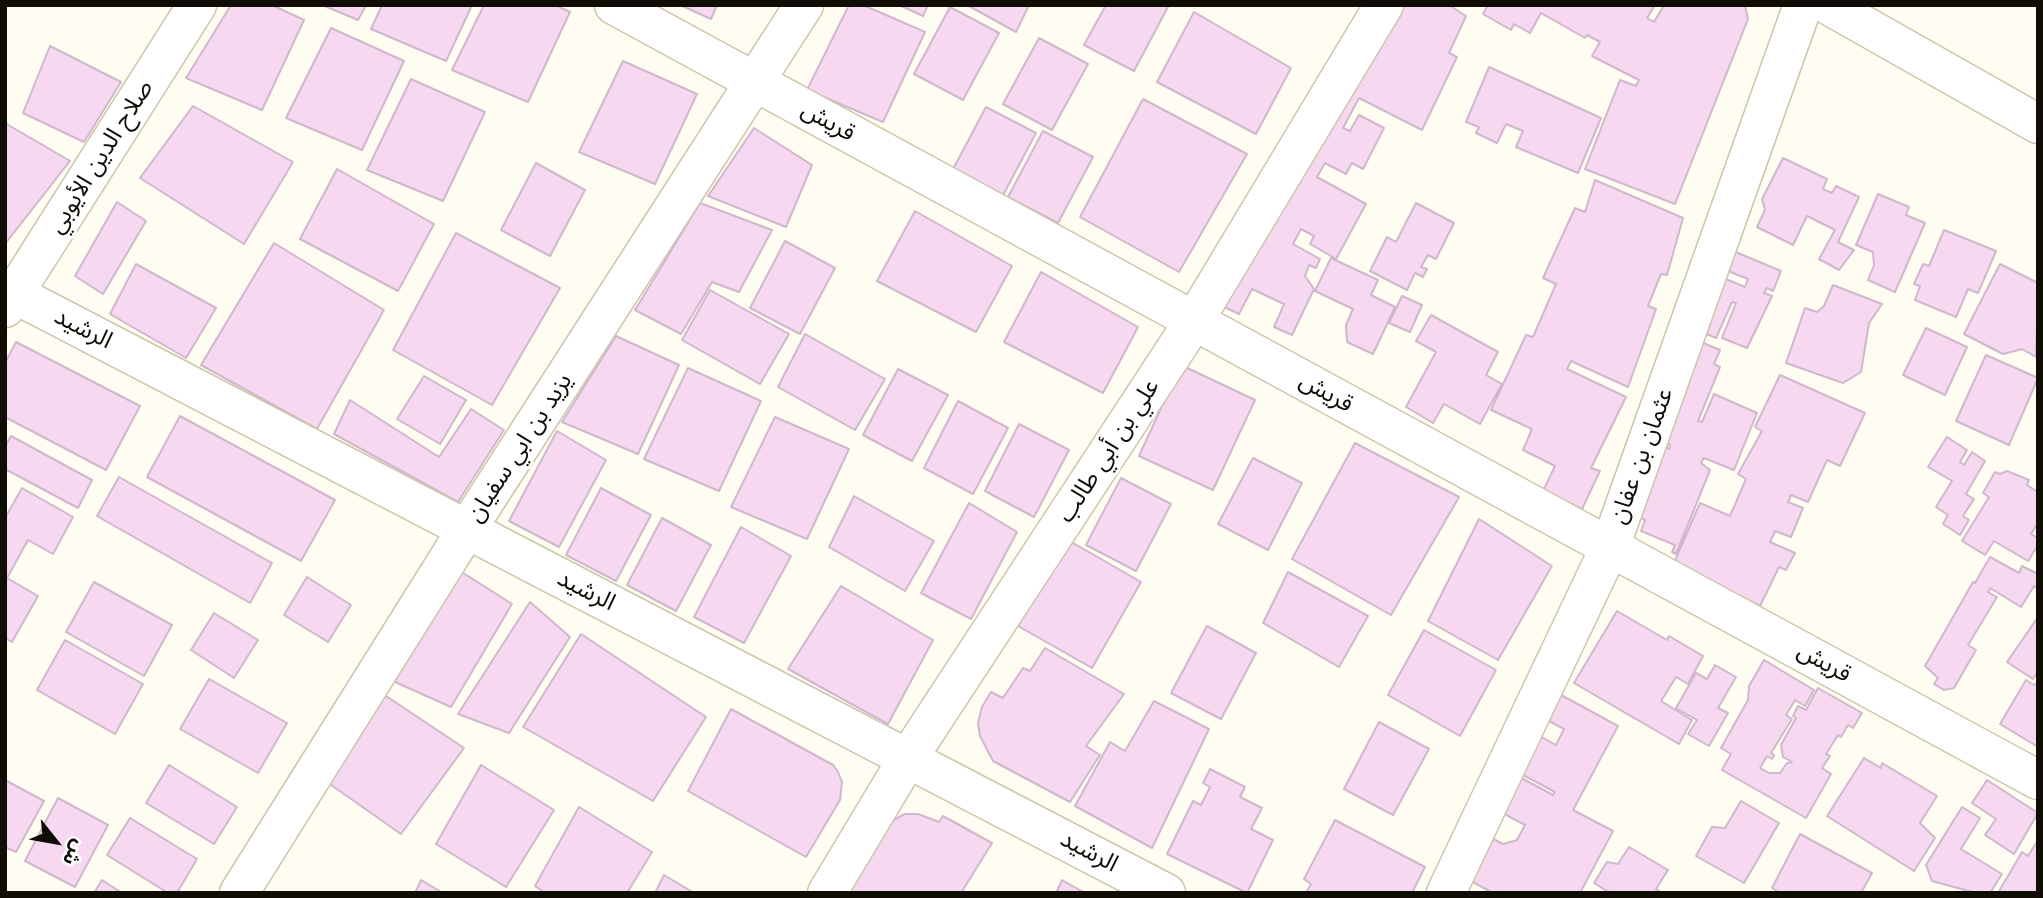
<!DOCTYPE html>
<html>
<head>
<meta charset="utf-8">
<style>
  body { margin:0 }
  #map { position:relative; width:2043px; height:898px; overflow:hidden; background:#fffcf1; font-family:"Fira Sans","Noto Sans Arabic",sans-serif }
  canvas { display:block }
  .frame { position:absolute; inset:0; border:7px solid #0f0d05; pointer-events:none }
  .north { position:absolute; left:21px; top:807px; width:70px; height:70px; -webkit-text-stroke:5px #fff; paint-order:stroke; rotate:121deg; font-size:19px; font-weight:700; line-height:28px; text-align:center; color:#0f0d05 }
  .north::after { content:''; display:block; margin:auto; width:24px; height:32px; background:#0f0d05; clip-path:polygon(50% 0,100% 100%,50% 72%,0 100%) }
</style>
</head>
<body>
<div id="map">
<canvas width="2043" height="898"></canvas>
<div class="frame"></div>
<div class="north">ش</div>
</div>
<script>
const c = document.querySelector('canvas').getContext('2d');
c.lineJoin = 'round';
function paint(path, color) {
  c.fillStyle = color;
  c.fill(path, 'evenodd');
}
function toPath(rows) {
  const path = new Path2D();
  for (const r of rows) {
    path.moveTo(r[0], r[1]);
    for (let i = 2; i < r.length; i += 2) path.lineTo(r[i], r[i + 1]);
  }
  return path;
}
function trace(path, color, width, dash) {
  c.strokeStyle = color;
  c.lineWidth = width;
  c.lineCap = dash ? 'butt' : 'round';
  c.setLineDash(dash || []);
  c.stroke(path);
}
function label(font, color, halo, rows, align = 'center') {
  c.font = font + ' "Fira Sans","Noto Sans Arabic",sans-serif';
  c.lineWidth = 6;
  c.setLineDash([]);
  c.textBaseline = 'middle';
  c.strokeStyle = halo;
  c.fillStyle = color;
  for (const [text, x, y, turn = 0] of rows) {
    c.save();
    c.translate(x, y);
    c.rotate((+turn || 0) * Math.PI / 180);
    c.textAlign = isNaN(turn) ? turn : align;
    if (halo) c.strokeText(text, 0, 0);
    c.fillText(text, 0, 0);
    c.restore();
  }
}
const building = toPath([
  [231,5,272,5,304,20,262,110,186,78,231,5],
  [322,5,366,5,358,20,322,5],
  [382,5,472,5,446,61,371,29,382,5],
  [484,5,555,5,570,12,528,102,452,70,484,5],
  [680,5,717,5,711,19,680,5],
  [849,5,863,5,925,32,883,122,807,90,849,5],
  [899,5,928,5,923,16,899,5],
  [967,5,1029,5,1016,32,967,5],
  [1106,5,1169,5,1134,71,1084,45,1106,5],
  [1398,5,1449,5,1466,16,1449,53,1457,57,1422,130,1359,98,1343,128,1350,131,1359,115,1384,128,1363,169,1352,163,1346,174,1325,163,1317,177,1366,204,1336,259,1310,244,1314,236,1301,229,1293,244,1320,259,1316,268,1309,265,1305,276,1314,289,1292,335,1274,327,1284,304,1252,289,1239,314,1220,305,1398,5],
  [1488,5,1655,5,1647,18,1654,22,1664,5,1745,6,1748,19,1675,204,1585,169,1620,80,1636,86,1639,80,1592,56,1600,42,1587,35,1585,38,1541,13,1530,33,1514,24,1511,30,1483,14,1488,5],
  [950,7,999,33,963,100,914,74,950,7],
  [1194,12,1291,68,1256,134,1157,82,1194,12],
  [331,28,404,61,362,150,286,118,331,28],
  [1039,38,1088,64,1052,130,1003,104,1039,38],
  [50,46,121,82,84,142,23,113,50,46],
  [623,61,697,94,655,184,579,152,623,61],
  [1489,67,1601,118,1578,173,1516,147,1523,131,1506,124,1497,143,1476,133,1479,127,1466,122,1489,67],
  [411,79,485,112,443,201,367,170,411,79],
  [1143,99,1247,154,1179,272,1080,217,1143,99],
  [193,106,293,162,244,244,140,178,193,106],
  [986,107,1036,133,1001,199,951,173,986,107],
  [5,123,70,161,5,244,5,123],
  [754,128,812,165,786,227,708,196,754,128],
  [1043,131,1093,157,1058,223,1008,197,1043,131],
  [1783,158,1827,179,1823,189,1832,193,1836,186,1859,197,1838,242,1854,250,1839,270,1819,259,1835,230,1807,216,1793,245,1757,227,1765,210,1762,199,1783,158],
  [536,163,585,190,550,256,501,230,536,163],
  [337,169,434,224,398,291,300,239,337,169],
  [1595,180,1683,218,1667,275,1661,274,1648,306,1656,309,1628,387,1571,361,1567,369,1626,397,1591,468,1600,471,1582,509,1543,491,1555,466,1523,450,1532,429,1491,410,1526,335,1533,337,1556,284,1543,278,1575,208,1585,212,1595,180],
  [1878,194,1909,207,1906,215,1925,223,1895,292,1868,280,1874,265,1873,252,1856,245,1878,194],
  [117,202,146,221,103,294,75,276,117,202],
  [700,203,772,230,739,292,712,282,681,334,635,310,700,203],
  [1416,203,1454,223,1436,259,1428,255,1421,267,1427,269,1423,277,1415,273,1407,290,1370,271,1387,237,1396,242,1416,203],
  [915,211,1012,266,976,332,877,281,915,211],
  [1944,230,1996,251,1978,293,1968,289,1956,317,1915,300,1920,286,1914,284,1923,264,1929,266,1944,230],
  [456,233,560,288,492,405,393,350,456,233],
  [785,241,835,268,800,334,750,308,785,241],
  [274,243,384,310,317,429,201,365,274,243],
  [1726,248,1781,271,1773,291,1767,288,1764,293,1772,296,1747,348,1722,338,1736,303,1732,302,1716,338,1695,329,1711,273,1745,287,1748,279,1718,267,1726,248],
  [1331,258,1378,280,1371,295,1395,307,1373,354,1347,342,1346,325,1353,309,1315,291,1331,258],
  [136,264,216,308,186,358,110,314,136,264],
  [2000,264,2038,283,2036,357,2022,349,2003,354,1964,334,2000,264],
  [1041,272,1138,327,1103,393,1004,342,1041,272],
  [1833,285,1882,304,1869,323,1861,372,1843,383,1786,363,1805,308,1817,312,1824,306,1833,285],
  [710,290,789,334,760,384,682,340,710,290],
  [1402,296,1422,305,1410,332,1389,323,1402,296],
  [1431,315,1498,352,1486,375,1502,384,1480,424,1444,404,1433,423,1406,407,1436,352,1416,341,1431,315],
  [1926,328,1967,347,1945,395,1903,375,1926,328],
  [805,334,885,379,855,430,778,387,805,334],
  [616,336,679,365,638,454,562,422,616,336],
  [1696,340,1720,350,1714,364,1720,367,1698,421,1702,422,1714,394,1757,413,1734,470,1704,458,1701,463,1710,470,1676,554,1672,552,1675,545,1641,531,1645,520,1629,513,1666,447,1669,449,1670,445,1654,438,1696,340],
  [16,342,140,406,106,470,5,417,5,363,16,342],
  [1986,355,2038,378,2009,445,1956,421,1986,355],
  [1181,365,1255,400,1213,490,1139,456,1181,365],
  [688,368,761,401,719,491,644,459,688,368],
  [898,369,948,395,912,461,863,435,898,369],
  [1780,375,1865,413,1840,466,1827,460,1808,502,1791,495,1788,502,1803,508,1791,537,1775,531,1770,542,1795,553,1786,570,1779,567,1760,606,1673,565,1700,503,1730,516,1746,479,1738,474,1762,431,1755,427,1780,375],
  [424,376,466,400,440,444,397,419,424,376],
  [350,400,439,457,471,409,504,430,458,502,334,434,350,400],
  [958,401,1008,428,973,494,924,468,958,401],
  [180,416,335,500,301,561,147,477,180,416],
  [775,417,849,449,807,539,731,507,775,417],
  [1019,424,1069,450,1034,517,985,491,1019,424],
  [557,431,606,460,559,547,509,521,557,431],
  [11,436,92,480,78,508,5,469,5,447,11,436],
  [1947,437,1967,450,1960,462,1964,465,1972,452,1985,461,1966,494,1974,499,1963,516,1969,520,1960,535,1943,524,1948,515,1936,507,1952,481,1928,467,1947,437],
  [1355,443,1459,497,1391,615,1292,559,1355,443],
  [1253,458,1302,483,1268,550,1218,524,1253,458],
  [2007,471,2029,480,2027,485,2038,492,2038,523,2031,534,2038,538,2038,545,2028,561,1994,541,1985,555,1962,541,1989,497,1983,493,1995,472,2000,474,2007,471],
  [119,477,272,563,250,603,97,516,119,477],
  [1121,478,1171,504,1136,571,1086,545,1121,478],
  [22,488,73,517,53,554,28,540,7,578,38,596,12,642,5,638,5,518,22,488],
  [601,488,651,515,616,581,566,555,601,488],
  [854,496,934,541,905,591,829,547,854,496],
  [969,503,1017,532,971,619,921,593,969,503],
  [662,518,711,545,676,611,627,585,662,518],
  [1479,519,1552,566,1498,660,1428,621,1479,519],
  [741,527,791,556,744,643,694,617,741,527],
  [1068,540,1141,582,1092,668,1018,626,1068,540],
  [1990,557,2019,573,2022,566,2038,574,2038,589,2034,586,2021,607,1990,588,1988,592,1997,597,1968,645,1976,650,1954,688,1944,690,1934,684,1938,678,1925,666,1973,582,1975,583,1990,557],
  [457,569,512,604,451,707,386,678,457,569],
  [1288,572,1368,616,1339,667,1263,623,1288,572],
  [307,577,351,605,328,642,284,615,307,577],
  [94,582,172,625,144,676,66,632,94,582],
  [841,586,933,640,888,724,788,669,841,586],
  [530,602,570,637,509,733,458,714,530,602],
  [1617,611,1667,640,1669,636,1703,656,1688,684,1676,677,1661,701,1692,720,1679,744,1574,683,1617,611],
  [214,613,258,640,234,678,191,650,214,613],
  [2038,617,2038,671,2033,679,2007,662,2038,617],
  [1207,626,1256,653,1221,719,1171,693,1207,626],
  [1424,630,1496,670,1460,736,1388,695,1424,630],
  [581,634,706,717,653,801,523,727,581,634],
  [65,640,143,684,115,734,37,690,65,640],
  [1045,648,1124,694,1086,746,1100,755,1070,802,993,761,980,736,978,723,982,707,991,692,1003,698,1023,668,1030,671,1045,648],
  [1764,660,1814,690,1805,706,1795,700,1786,715,1792,719,1771,753,1774,755,1772,759,1767,756,1760,768,1769,773,1780,773,1787,763,1792,762,1783,757,1781,745,1796,718,1793,716,1798,706,1806,710,1818,688,1862,713,1853,728,1848,725,1841,737,1838,735,1826,754,1830,756,1822,768,1831,774,1806,818,1722,770,1731,754,1721,748,1748,700,1749,686,1764,660],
  [1715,665,1736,677,1718,708,1728,713,1709,746,1688,734,1697,720,1676,708,1696,673,1707,679,1715,665],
  [209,679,287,723,258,773,180,729,209,679],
  [2026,680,2034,685,2038,682,2038,747,2000,724,2026,680],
  [1552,690,1618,726,1573,810,1613,831,1580,893,1493,893,1460,875,1482,833,1503,844,1517,840,1525,825,1495,809,1514,774,1553,795,1555,792,1512,769,1531,731,1556,745,1564,729,1538,715,1552,690],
  [380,692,464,748,401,834,324,780,380,692],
  [1154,701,1209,729,1152,848,1075,806,1110,742,1125,751,1154,701],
  [731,709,833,765,838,772,842,782,840,800,806,857,688,791,731,709],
  [1379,722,1429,749,1393,815,1344,789,1379,722],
  [1864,758,1881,768,1882,763,1937,796,1920,823,1935,838,1914,871,1827,816,1864,758],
  [169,765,237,807,214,844,146,803,169,765],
  [481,765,554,810,506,887,436,844,481,765],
  [1210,769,1245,787,1240,797,1262,808,1251,829,1273,840,1247,893,1167,854,1193,801,1201,805,1210,787,1203,783,1210,769],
  [5,780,44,801,16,852,5,847,5,780],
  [1987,780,2038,813,2014,854,1985,835,1996,819,1972,803,1987,780],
  [58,798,108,825,75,887,25,861,58,798],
  [1741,801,1779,823,1744,883,1696,856,1712,827,1725,828,1741,801],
  [579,807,652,852,627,893,545,893,535,886,579,807],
  [1962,807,1980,818,1961,849,2002,874,1990,893,1976,893,1932,881,1926,865,1962,807],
  [905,814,918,814,939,822,943,816,992,843,961,893,844,893,888,823,905,814],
  [130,818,197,859,177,893,168,893,107,855,130,818],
  [1335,820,1425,867,1412,893,1306,893,1311,884,1304,879,1335,820],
  [1800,834,1872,873,1861,893,1780,893,1772,888,1800,834],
  [2038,840,2038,893,1998,893,2022,852,2028,856,2038,840],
  [1629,847,1668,870,1656,889,1662,893,1610,893,1594,883,1607,862,1618,864,1629,847],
  [664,875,694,893,655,893,664,875],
  [102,880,122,893,94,893,102,880],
  [421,880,443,893,415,893,421,880],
  [1062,880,1085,893,1056,893,1062,880]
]);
const minor = toPath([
  [614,5,2038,780],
  [1828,5,2038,124],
  [5,289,1166,893],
  [5,308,197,5],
  [239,893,467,529,804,5],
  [827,893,908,758,1194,321,1384,5],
  [1446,893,1610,547,1803,5]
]);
const streetNames = [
  ["قريش",828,122,29],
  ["صلاح الدين الأيوبي",101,157,-58],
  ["الرشيد",83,329,27],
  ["قريش",1326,393,29],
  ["يزيد بن ابي سفيان",520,448,-57],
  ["علي بن أبي طالب",1109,451,-57],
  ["عثمان بن عفان",1642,456,-70],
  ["الرشيد",586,591,27],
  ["قريش",1824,663,29],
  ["الرشيد",1089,852,28]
];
paint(building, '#f6d9f1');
trace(building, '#cfb8cb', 2);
trace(minor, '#cdc6ac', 41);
trace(minor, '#fff', 38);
label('24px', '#0f0d05', '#fff', streetNames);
</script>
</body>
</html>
